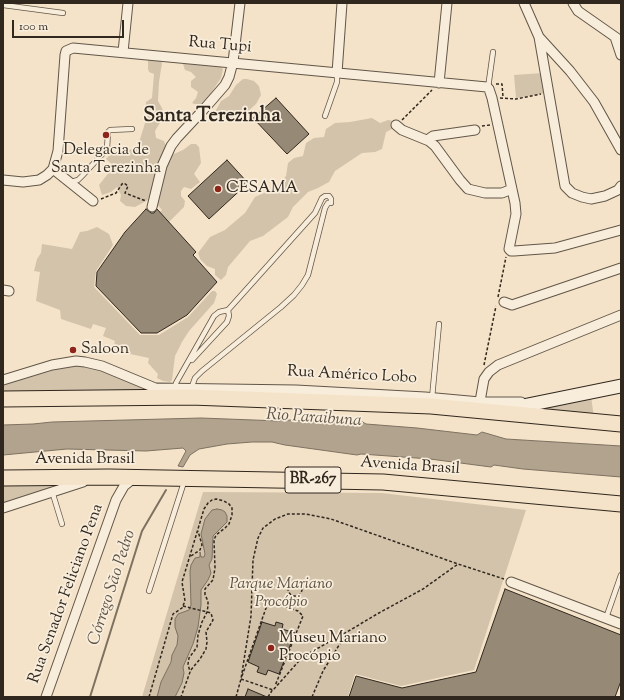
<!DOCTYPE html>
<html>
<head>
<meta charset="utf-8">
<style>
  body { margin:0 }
  #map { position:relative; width:624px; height:700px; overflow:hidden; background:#f4e3c8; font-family:"Sorts Mill Goudy",serif }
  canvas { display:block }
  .frame { position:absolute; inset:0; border:4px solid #30271e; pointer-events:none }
  .scale { position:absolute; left:12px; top:20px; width:112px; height:18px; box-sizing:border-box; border:2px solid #30271e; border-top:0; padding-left:5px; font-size:12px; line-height:14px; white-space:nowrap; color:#30271e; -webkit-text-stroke:3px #f8eddb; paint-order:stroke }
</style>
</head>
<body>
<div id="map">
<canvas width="624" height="700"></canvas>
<div class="frame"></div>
<div class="scale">100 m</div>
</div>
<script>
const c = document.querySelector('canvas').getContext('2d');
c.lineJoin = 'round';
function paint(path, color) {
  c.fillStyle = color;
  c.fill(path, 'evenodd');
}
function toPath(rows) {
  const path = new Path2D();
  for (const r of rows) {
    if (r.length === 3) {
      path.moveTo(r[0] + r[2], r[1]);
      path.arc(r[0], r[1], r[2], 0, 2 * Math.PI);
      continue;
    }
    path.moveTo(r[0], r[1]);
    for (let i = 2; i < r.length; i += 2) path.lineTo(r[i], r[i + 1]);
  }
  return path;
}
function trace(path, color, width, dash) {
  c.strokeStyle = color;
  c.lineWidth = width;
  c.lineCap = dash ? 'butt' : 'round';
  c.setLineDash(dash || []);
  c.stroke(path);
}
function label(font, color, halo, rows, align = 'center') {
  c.font = font + ' "Sorts Mill Goudy",serif';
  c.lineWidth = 3.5;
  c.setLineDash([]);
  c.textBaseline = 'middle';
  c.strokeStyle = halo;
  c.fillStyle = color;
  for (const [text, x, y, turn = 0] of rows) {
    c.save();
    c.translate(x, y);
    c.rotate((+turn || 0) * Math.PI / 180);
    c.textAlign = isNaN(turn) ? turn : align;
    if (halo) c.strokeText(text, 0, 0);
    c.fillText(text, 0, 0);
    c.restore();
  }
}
const green = toPath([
  [150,58,160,59,162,63,159,82,158,101,162,108,164,116,155,131,156,138,164,141,166,146,162,154,156,179,148,200,135,207,126,206,120,201,121,195,117,187,111,192,102,195,99,185,114,166,106,159,113,151,137,149,145,123,146,102,152,98,154,74,149,72,148,69,148,60],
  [188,60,217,63,223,69,221,78,199,111,197,105,192,103,196,98,198,92,191,87,191,81,196,77,191,72,185,70,183,64],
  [543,73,546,93,516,98,514,75],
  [243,79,247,79,254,81,259,86,261,95,256,104,245,114,238,119,219,118,215,112,221,101,229,96,236,85],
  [372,118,380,123,388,120,394,121,392,129,386,132,382,149,375,152,362,153,335,171,329,182,318,188,308,192,293,207,288,217,263,236,250,241,228,267,226,275,221,280,215,275,215,269,207,266,200,259,198,253,210,237,225,230,245,213,255,197,275,188,286,176,288,163,294,158,303,156,306,143,314,138,324,137,326,129,335,123,350,122],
  [191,144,196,144,199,147,201,163,194,174,200,182,191,189,184,187,181,191,181,196,185,201,184,207,164,227,155,216,162,210,156,203,169,156,183,150],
  [97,227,109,234,113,245,96,271,94,287,140,335,159,335,188,317,212,291,215,291,217,294,214,303,189,331,182,342,175,356,172,380,170,382,163,381,157,378,158,374,148,363,149,358,130,354,130,350,114,346,115,341,103,336,106,328,93,324,91,329,61,319,60,310,36,301,40,272,34,271,37,259,41,253,42,244,72,249,80,232,87,231],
  [72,365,87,365,157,391,3,392,3,385],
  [591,396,594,418,525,411],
  [55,482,56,488,3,505,3,483],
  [203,492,382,493,526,510,474,670,401,686,355,674,348,697,142,697]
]);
const water = toPath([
  [283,415,284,418,288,420,358,423,361,421,366,424,417,428,477,435,482,432,506,439,621,446,621,477,523,469,494,465,491,467,430,459,361,454,357,455,285,445,272,442,252,442,227,444,199,449,190,455,183,467,178,466,186,451,183,448,146,451,67,449,3,455,3,425,33,424,52,422,201,418,280,421,283,415],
  [217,509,222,510,225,512,227,516,227,522,213,536,212,559,209,565,211,573,208,580,201,590,201,605,198,627,193,644,183,667,184,673,182,683,175,697,157,697,161,682,171,662,172,655,177,645,178,636,175,627,175,619,178,614,189,610,191,605,190,571,191,565,195,558,200,557,200,552,201,557,204,557,205,554,201,534,205,519,212,510,217,509]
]);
const stream = toPath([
  [90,697,142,531,166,490]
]);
const building = toPath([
  [276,98,309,134,287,154,253,118,276,98],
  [227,160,248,183,209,219,188,196,227,160],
  [146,209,151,213,154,213,157,209,196,252,193,255,217,282,187,315,157,333,141,333,96,286,97,272,125,232,146,209],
  [505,589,621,635,621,681,615,697,349,697,356,676,402,688,476,672,505,589],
  [262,622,275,626,276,622,283,624,282,629,295,633,279,674,268,670,266,675,257,672,259,667,248,662,262,622],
  [248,689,267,697,245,697,248,689]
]);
const path = toPath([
  [496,84,502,84,503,97],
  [500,98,516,99,541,94],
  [402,120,432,90],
  [482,126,490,125],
  [101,199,116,193,122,184,124,183,128,186,125,193,146,201],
  [498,297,506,257],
  [484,365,496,306],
  [191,556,200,550,201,547,202,545,198,531],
  [295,589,7],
  [183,606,211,613,213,620,206,632,207,642,206,649,200,659,190,671],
  [287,606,291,595],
  [242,676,266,608,271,603,275,603,298,611,303,616,275,686],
  [241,679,273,690,299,661,311,652,347,632,377,614,423,589,458,564,504,579],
  [149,697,173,614,182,608,185,601,182,582,204,509,208,503,212,500,216,499,224,501,229,504,232,508,232,515,229,524,225,528,216,535,214,540,215,568,213,580,205,589,205,595,208,601,208,606,207,612,202,622,198,635,197,647,189,658,188,664,190,672,181,697],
  [236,697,241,679,251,616,253,560,258,538,263,528,275,519,288,514,306,514,331,519,458,564],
  [268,697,273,689],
  [312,697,323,671,346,634]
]);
const service = toPath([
  [3,5,63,13],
  [488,88,493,52],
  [325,116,337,82,337,73],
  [71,182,78,180,82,176,107,149,108,132,110,130,132,129],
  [192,360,227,322,229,316,228,310],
  [175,389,176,383,214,316,219,312,228,310,315,213,322,198,325,196,329,196,331,199,331,203,328,203,325,208,308,275,302,285,294,295,281,307,202,371,195,378,191,389],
  [432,398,439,324],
  [52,491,62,524],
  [149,591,184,482],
  [606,618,621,575]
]);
const minor = toPath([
  [524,3,539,37],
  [573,3,578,11,621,41],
  [615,37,621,55],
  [123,52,128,3],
  [337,73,342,3],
  [439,83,447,3],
  [396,125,402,130,429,141,435,146,460,180,468,189,485,193,502,193,512,189],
  [429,141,430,138,433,136,475,130],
  [621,150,594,102,570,71,539,37,565,186,572,193,582,197,591,199,605,196,618,190,621,186],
  [53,169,93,201],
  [3,180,23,182,39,180,47,175,53,169,58,151,65,55,66,51,73,48,487,87,489,89,492,98,515,203,516,214,509,249,511,251,514,251,555,248,621,230],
  [152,207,162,166,171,146,177,138,205,108,225,85,229,77,233,62,240,3],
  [3,290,9,291],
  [504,302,512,305,621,268],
  [3,380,52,365,76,361,85,362,102,366,160,390],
  [156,388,296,390,425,397,480,402,521,402],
  [479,407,484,379,489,372,498,365,621,315],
  [3,508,83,482],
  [511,582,621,624],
  [46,697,116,500,124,486,134,478]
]);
const secondary = toPath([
  [503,410,621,386]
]);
const trunk = toPath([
  [3,399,191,397,431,406,621,424],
  [3,478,109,477,383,482,621,504]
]);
const markers = [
  [106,135,4,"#8f2418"],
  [218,189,4,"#8f2418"],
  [73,350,4,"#8f2418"],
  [271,648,4,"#8f2418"]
];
const shields = [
  [313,480,56]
];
const shieldNames = [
  ["BR-267",313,480]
];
const streetNames = [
  ["Rua Tupi",220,46,5],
  ["Rua Américo Lobo",352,376,3],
  ["Avenida Brasil",85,460],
  ["Avenida Brasil",410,467,4],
  ["Rua Senador Feliciano Pena",67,594,-70]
];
const poiNames = [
  ["Delegacia de",106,151,"center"],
  ["Santa Terezinha",106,169,"center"],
  ["CESAMA",226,189],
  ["Saloon",81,350],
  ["Museu Mariano",279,639],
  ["Procópio",279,657]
];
const parkNames = [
  ["Parque Mariano",281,585],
  ["Procópio",281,603]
];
const waterNames = [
  ["Rio Paraibuna",314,419,4],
  ["Córrego São Pedro",113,588,-72]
];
const districtNames = [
  ["Santa Terezinha",212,118]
];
paint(green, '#d3c3ab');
paint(water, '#b1a38e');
trace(water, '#7d7161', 1);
trace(stream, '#7d7161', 2);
paint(building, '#968976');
trace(building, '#30271e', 1);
trace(service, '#615648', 6);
trace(minor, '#615648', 11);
trace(secondary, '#30271e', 15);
trace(trunk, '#30271e', 17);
trace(path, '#30271e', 1.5, [3, 2]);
trace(service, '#f8eddb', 4.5);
trace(minor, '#f8eddb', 9);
trace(secondary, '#f8eddb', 13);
trace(trunk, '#f4e3c8', 15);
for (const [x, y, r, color] of markers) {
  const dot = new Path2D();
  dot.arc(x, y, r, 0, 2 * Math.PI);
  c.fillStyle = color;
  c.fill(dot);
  trace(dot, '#f8eddb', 1.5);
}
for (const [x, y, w] of shields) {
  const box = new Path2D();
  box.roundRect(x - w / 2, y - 13, w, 26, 3);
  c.fillStyle = '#f8eddb';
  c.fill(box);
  trace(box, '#30271e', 1);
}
label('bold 15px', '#30271e', null, shieldNames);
label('16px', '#30271e', '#f8eddb', streetNames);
label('16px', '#30271e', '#f8eddb', poiNames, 'left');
label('italic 16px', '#594e41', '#f8eddb', parkNames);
label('italic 17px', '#5d5245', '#f8eddb', waterNames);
label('bold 20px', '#30271e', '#f8eddb', districtNames);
</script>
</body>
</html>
